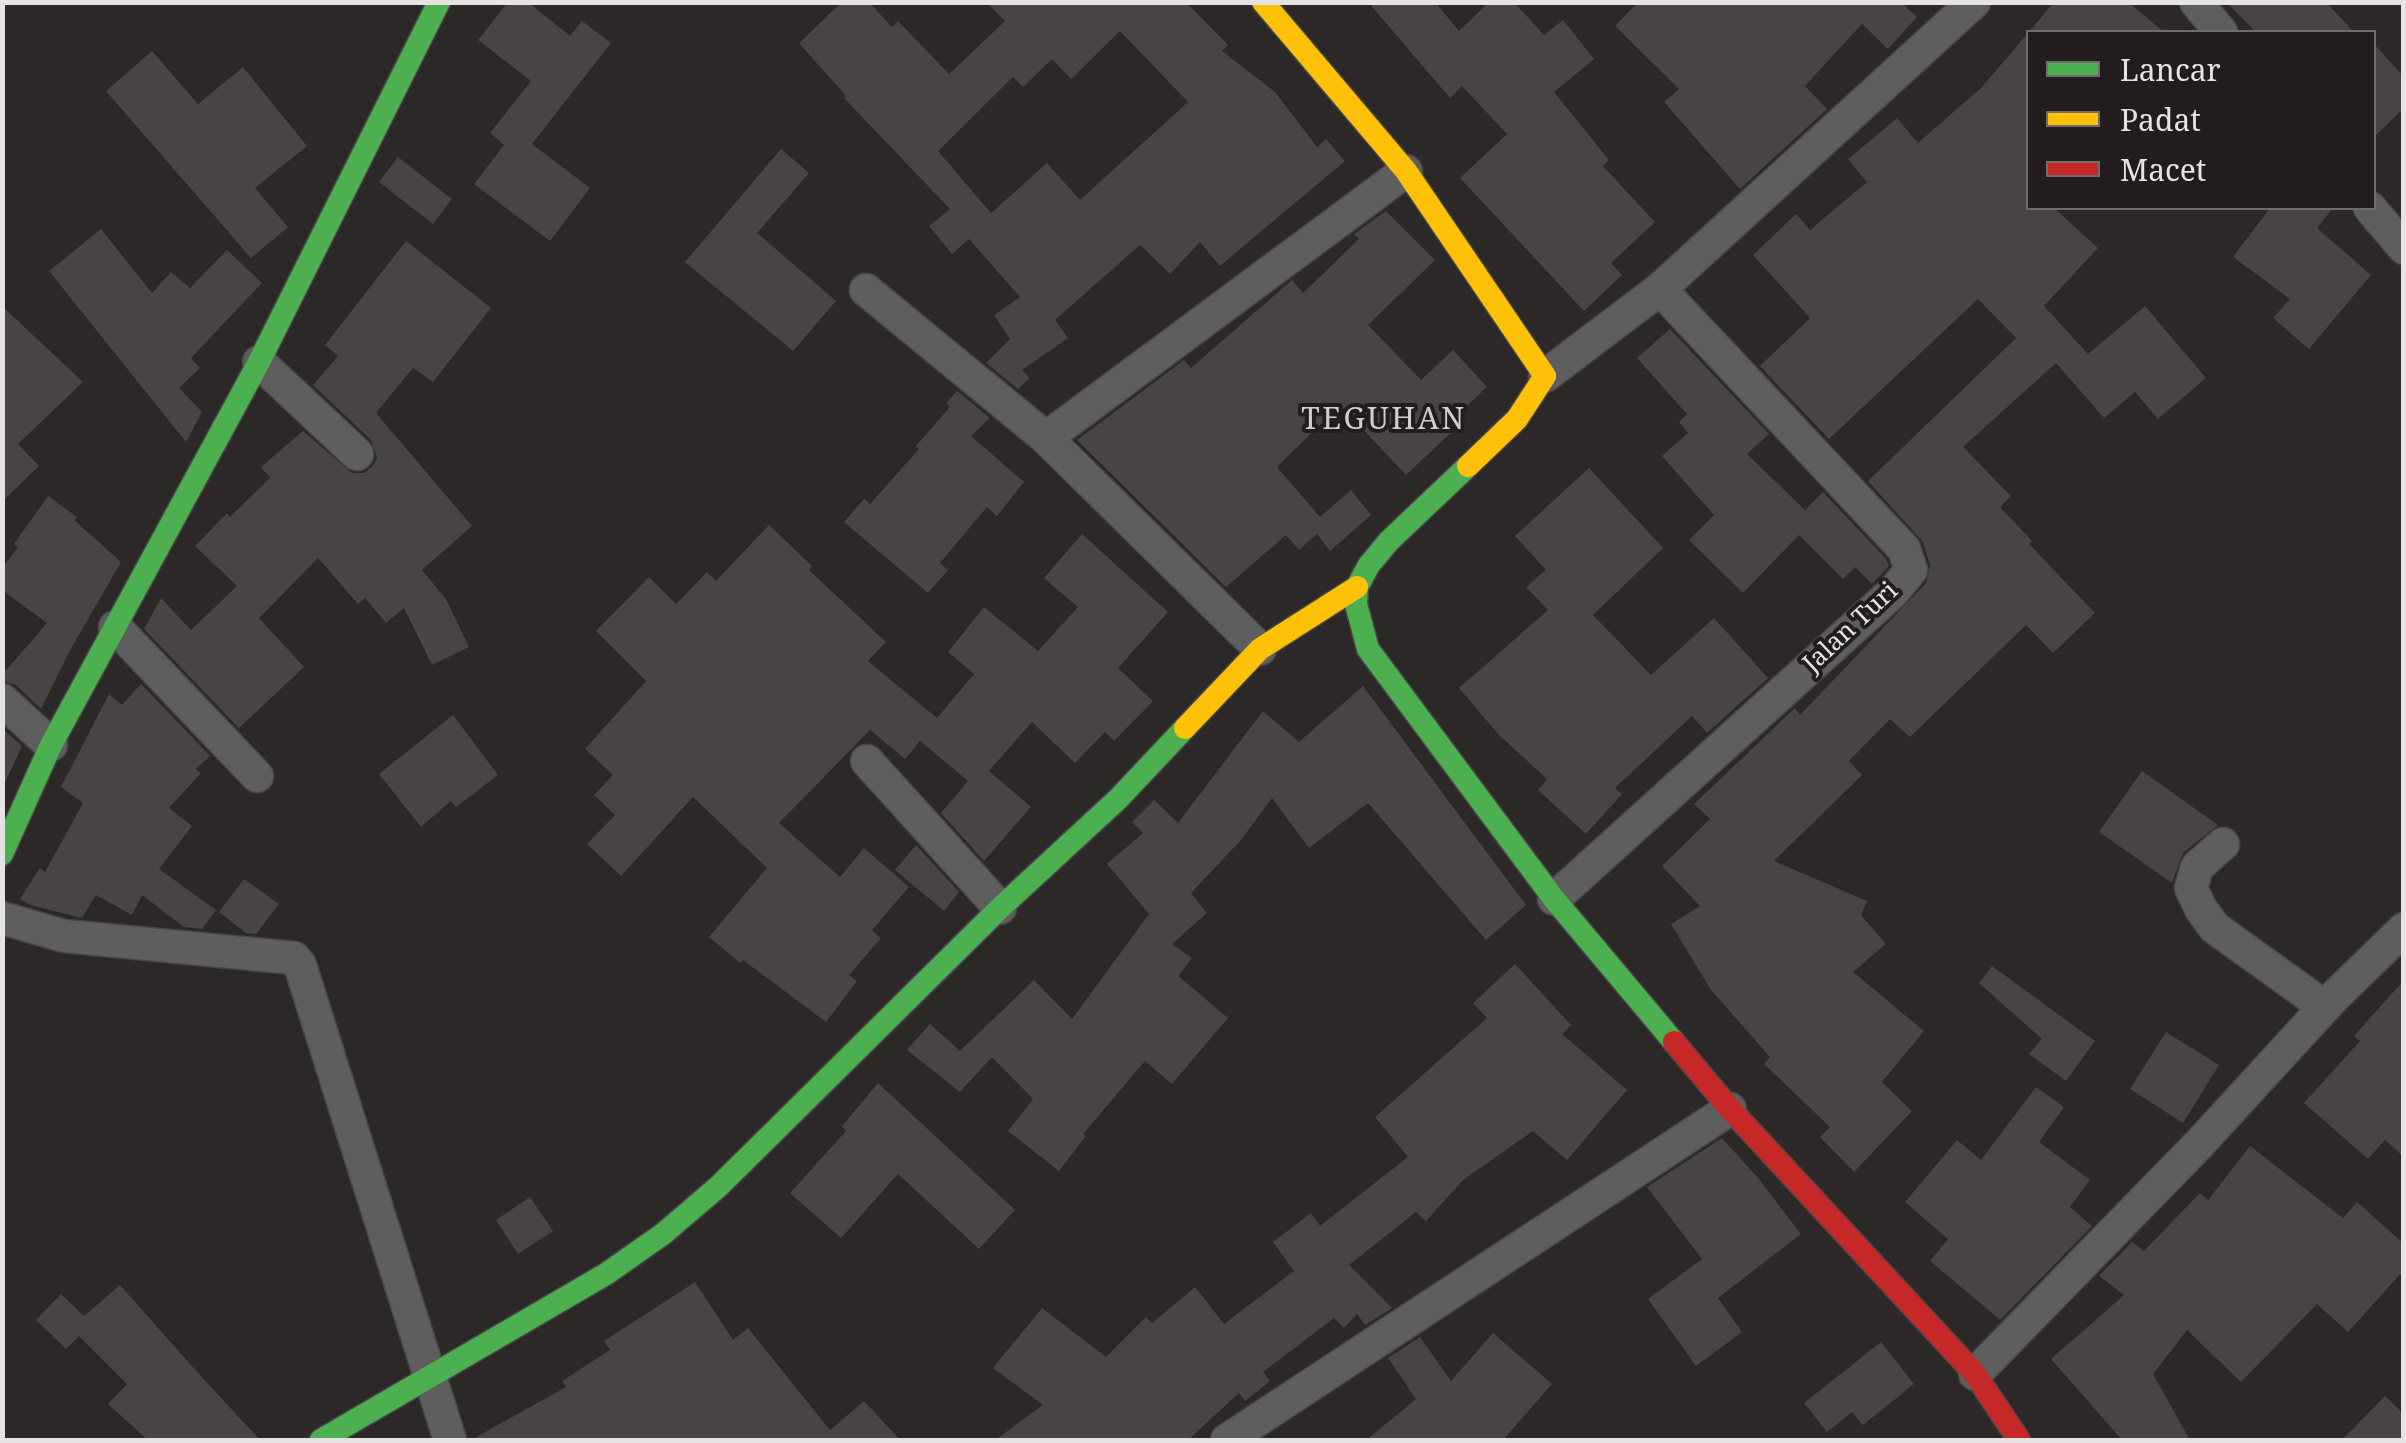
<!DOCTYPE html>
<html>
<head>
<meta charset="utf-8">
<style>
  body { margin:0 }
  #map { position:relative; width:2406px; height:1443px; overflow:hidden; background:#2b2827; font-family:"Noto Serif",serif }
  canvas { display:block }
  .frame { position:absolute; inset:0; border:5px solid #e6e3e2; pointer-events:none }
  .legend { position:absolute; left:2026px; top:30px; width:350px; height:180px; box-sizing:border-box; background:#221d1c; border:2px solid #706c6b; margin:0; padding:12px 18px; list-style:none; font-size:30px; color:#e6e3e2 }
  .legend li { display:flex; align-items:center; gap:20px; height:50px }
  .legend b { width:50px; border:2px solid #706c6b }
</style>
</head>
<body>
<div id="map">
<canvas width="2406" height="1443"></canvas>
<div class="frame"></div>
<ul class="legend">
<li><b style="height:12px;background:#4caf50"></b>Lancar</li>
<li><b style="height:12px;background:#ffc107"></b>Padat</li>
<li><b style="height:12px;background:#c62828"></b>Macet</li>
</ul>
</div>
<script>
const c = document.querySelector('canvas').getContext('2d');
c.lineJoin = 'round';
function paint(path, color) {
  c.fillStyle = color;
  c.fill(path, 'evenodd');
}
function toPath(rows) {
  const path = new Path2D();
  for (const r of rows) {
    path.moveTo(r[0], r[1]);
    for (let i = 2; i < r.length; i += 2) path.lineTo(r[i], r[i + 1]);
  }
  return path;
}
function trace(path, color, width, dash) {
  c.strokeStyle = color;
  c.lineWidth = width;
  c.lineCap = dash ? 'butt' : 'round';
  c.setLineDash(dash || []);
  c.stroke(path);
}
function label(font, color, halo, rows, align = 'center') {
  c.font = font + ' "Noto Serif",serif';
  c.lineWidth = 8;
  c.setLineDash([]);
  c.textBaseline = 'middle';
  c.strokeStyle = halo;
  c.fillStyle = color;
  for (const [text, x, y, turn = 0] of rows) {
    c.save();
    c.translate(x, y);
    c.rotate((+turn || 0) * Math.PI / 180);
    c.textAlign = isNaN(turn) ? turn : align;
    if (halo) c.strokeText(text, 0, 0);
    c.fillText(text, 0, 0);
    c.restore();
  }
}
const building = toPath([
  [508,2,528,2,570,36,582,21,611,43,532,144,590,188,550,241,474,184,504,145,490,133,531,81,478,40],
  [842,2,869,2,892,27,898,21,949,74,1005,21,986,2,1186,2,1228,45,1222,51,1275,92,1317,147,1326,139,1345,161,1220,266,1200,242,1170,274,1140,245,1055,320,1068,338,1022,370,1030,378,1018,389,986,363,1010,339,994,315,1020,297,969,239,952,254,929,226,950,209,844,98,846,96,799,43],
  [1120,31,1188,102,1080,200,1047,163,991,213,938,151,1013,77,1023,87,1052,59,1071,79],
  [1368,2,1435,2,1459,31,1489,2,1514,2,1544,35,1563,20,1594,59,1554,92,1609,160,1603,166,1655,222,1611,263,1622,275,1584,311,1460,178,1507,134,1462,86,1450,98],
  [1638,2,1901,2,1917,17,1888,49,1862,24,1805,86,1827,109,1740,189,1664,102,1679,89,1615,26],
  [2054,2,2128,2,2164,32,2029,32],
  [2226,2,2326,2,2354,32,2256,32],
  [2028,33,2028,208,2054,208,2098,248,2044,306,2088,354,2145,306,2206,378,2158,419,2135,392,2104,418,2056,363,1963,447,2011,496,2000,507,2032,541,2029,544,2095,613,2053,653,2026,625,1910,737,1890,719,1849,761,1862,775,1774,861,1867,901,1861,915,1886,944,1853,972,1924,1031,1882,1082,1912,1111,1854,1172,1820,1137,1830,1127,1764,1064,1770,1057,1711,990,1671,924,1700,906,1662,866,1710,819,1694,804,1795,708,1800,715,1926,583,1930,565,1923,542,1868,481,2016,338,1978,299,1829,439,1760,366,1810,318,1753,255,1796,214,1810,230,1867,182,1848,159,1897,118,1918,143,1981,88],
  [2374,44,2404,77,2404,108,2374,137],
  [152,51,198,104,243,67,307,146,255,188,288,227,251,258,106,91],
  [781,149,809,173,757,233,836,301,793,351,685,262],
  [398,157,452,199,433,224,379,182],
  [2270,208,2333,208,2317,228,2371,275,2309,349,2273,318,2290,299,2233,257],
  [1386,211,1435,260,1368,325,1421,380,1453,350,1487,387,1452,420,1458,426,1406,475,1340,405,1277,467,1320,517,1351,490,1371,515,1330,551,1317,534,1299,550,1286,535,1226,587,1077,440,1184,360,1191,368,1292,280,1303,293,1359,239,1354,234],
  [101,229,152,293,171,272,190,288,227,250,262,283,191,358,200,368,179,388,202,412,186,442,49,271],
  [406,241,491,308,433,382,413,368,376,413,472,526,422,570,446,599,469,647,432,665,404,608,386,623,365,598,358,604,318,558,259,618,304,667,239,728,144,629,161,598,191,630,237,586,195,546,227,513,230,517,270,478,261,467,303,431,352,473,364,473,372,467,377,458,371,440,313,385,338,356,325,345],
  [2,306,83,382,18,444,39,466,2,502],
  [1670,329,1769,434,1747,454,1805,510,1823,492,1886,559,1889,566,1872,584,1855,567,1843,579,1799,535,1743,593,1689,540,1714,515,1662,456,1688,433,1679,422,1687,414,1637,358],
  [957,391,990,418,971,436,1024,482,997,516,987,507,940,563,948,570,928,593,844,522,864,499,870,504,919,449,916,446,950,407,946,403],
  [1589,468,1663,548,1593,615,1651,675,1714,618,1768,678,1707,733,1692,716,1615,788,1622,794,1586,834,1538,790,1547,779,1499,735,1459,688,1548,610,1526,587,1546,570,1515,536],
  [48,496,77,517,74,520,121,562,69,652,41,709,16,685,2,681,2,675,47,623,2,590,2,568,18,547,14,544],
  [769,525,812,566,809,570,886,642,868,661,937,718,974,674,948,652,984,607,1038,651,1078,607,1044,578,1082,534,1168,612,1118,668,1153,701,1114,741,1105,732,1075,763,1032,722,989,771,1031,807,984,861,941,813,968,781,920,741,905,759,870,730,779,823,840,877,864,848,909,887,872,930,881,938,849,975,857,981,826,1022,743,960,740,963,709,937,767,868,693,797,621,876,587,844,615,815,594,795,613,775,585,749,646,681,596,631,649,577,676,604,707,572,716,581],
  [141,684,210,756,196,769,201,773,169,808,192,826,159,869,216,910,202,929,184,927,142,895,132,915,96,895,82,918,30,905,20,899,40,868,45,872,83,803,61,787,109,694,122,705],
  [1363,686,1526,905,1486,940,1368,803,1309,848,1272,798,1241,840,1191,893,1207,913,1172,944,1192,958,1178,976,1228,1018,1172,1084,1145,1061,1083,1134,1086,1136,1059,1171,1008,1131,1033,1099,992,1057,960,1092,907,1050,930,1024,960,1051,1034,980,1072,1019,1149,914,1107,864,1143,833,1132,822,1154,800,1178,823,1263,711,1299,742],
  [453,715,498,775,456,807,451,801,421,827,379,774],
  [2,728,22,746,2,789],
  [2142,771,2218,825,2183,853,2172,883,2099,832],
  [916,845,959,892,944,911,895,870],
  [244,879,279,904,256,934,246,933,219,912],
  [1515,964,1571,1025,1562,1034,1627,1090,1567,1160,1533,1131,1463,1180,1426,1221,1416,1212,1349,1265,1392,1308,1365,1325,1357,1314,1344,1328,1334,1318,1263,1372,1270,1381,1245,1401,1239,1393,1188,1440,995,1440,1043,1405,993,1368,1042,1308,1106,1357,1146,1317,1152,1323,1195,1287,1224,1324,1294,1271,1273,1242,1311,1213,1320,1226,1408,1157,1375,1117,1487,1018,1473,1003],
  [1992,966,2095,1041,2066,1081,2029,1054,2042,1039,1979,983],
  [2404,980,2404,1157,2385,1140,2368,1159,2304,1103,2360,1041,2354,1036],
  [2166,1032,2219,1065,2183,1123,2130,1089],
  [878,1083,1015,1210,979,1249,898,1174,841,1238,790,1193,846,1131,842,1126],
  [2036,1087,2064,1107,2039,1142,2090,1180,2070,1207,2092,1226,2000,1320,1930,1261,1948,1239,1905,1202,1957,1140,1981,1160],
  [1722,1138,1758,1178,1801,1234,1718,1298,1742,1332,1696,1366,1648,1299,1702,1259,1647,1187],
  [2250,1146,2343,1218,2357,1202,2404,1244,2404,1270,2348,1332,2317,1304,2241,1382,2187,1330,2153,1374,2190,1440,2122,1440,2051,1359,2124,1295,2099,1276,2132,1242,2144,1251,2200,1193,2208,1200],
  [530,1197,553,1231,518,1254,496,1220],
  [695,1282,733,1340,748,1328,830,1430,864,1401,900,1440,471,1440,566,1387,562,1381,610,1350,604,1341],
  [120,1285,198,1373,260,1440,148,1440,108,1404,127,1384,79,1336,66,1349,36,1320,61,1294,84,1316],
  [1493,1333,1552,1384,1503,1440,1366,1440,1416,1399,1388,1358,1420,1337,1451,1381],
  [1881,1342,1914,1384,1863,1425,1852,1412,1827,1432,1804,1403],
  [2385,1396,2404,1414,2404,1440,2342,1440]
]);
const street = toPath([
  [2196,2,2221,32],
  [2370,208,2404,248],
  [866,290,1046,438,1260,649],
  [259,362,357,454],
  [1545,376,1660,289,1974,2],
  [1046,438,1406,171],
  [115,627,257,776],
  [2,700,51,745],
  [867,761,1000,908],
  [2223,844,2197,867,2191,888,2201,909,2215,928,2325,1007],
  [1554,899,1893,592,1911,570,1904,549,1660,289],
  [2,918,64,936,294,958,300,965,450,1440],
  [1975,1374,2201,1142,2333,998,2404,929],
  [1227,1440,1730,1109]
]);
const fast = toPath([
  [1468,466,1389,541,1369,565,1357,587,1356,604,1368,649,1554,899,1674,1042],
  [2,854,51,745,259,362,439,2],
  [321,1440,606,1274,663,1234,719,1186,1000,908,1118,799,1185,728]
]);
const slow = toPath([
  [1263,2,1406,171,1545,376,1517,419,1468,466],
  [1185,728,1260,649,1357,587]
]);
const jam = toPath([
  [1674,1042,1730,1109,1975,1374,2019,1440]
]);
const streetNames = [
  ["Jalan Turi",1851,628,-43]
];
const quarterNames = [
  ["TEGUHAN",1384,420]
];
paint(building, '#474443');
trace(street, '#484646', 35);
trace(fast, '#484646', 25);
trace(slow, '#484646', 25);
trace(jam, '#484646', 25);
trace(street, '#5f5e5e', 32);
trace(fast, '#4caf50', 22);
trace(slow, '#ffc107', 22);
trace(jam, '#c62828', 22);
label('25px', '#e6e3e2', '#221d1c', streetNames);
c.letterSpacing = '2.5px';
label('30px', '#d4cdcc', '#221d1c', quarterNames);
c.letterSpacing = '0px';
</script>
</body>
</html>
